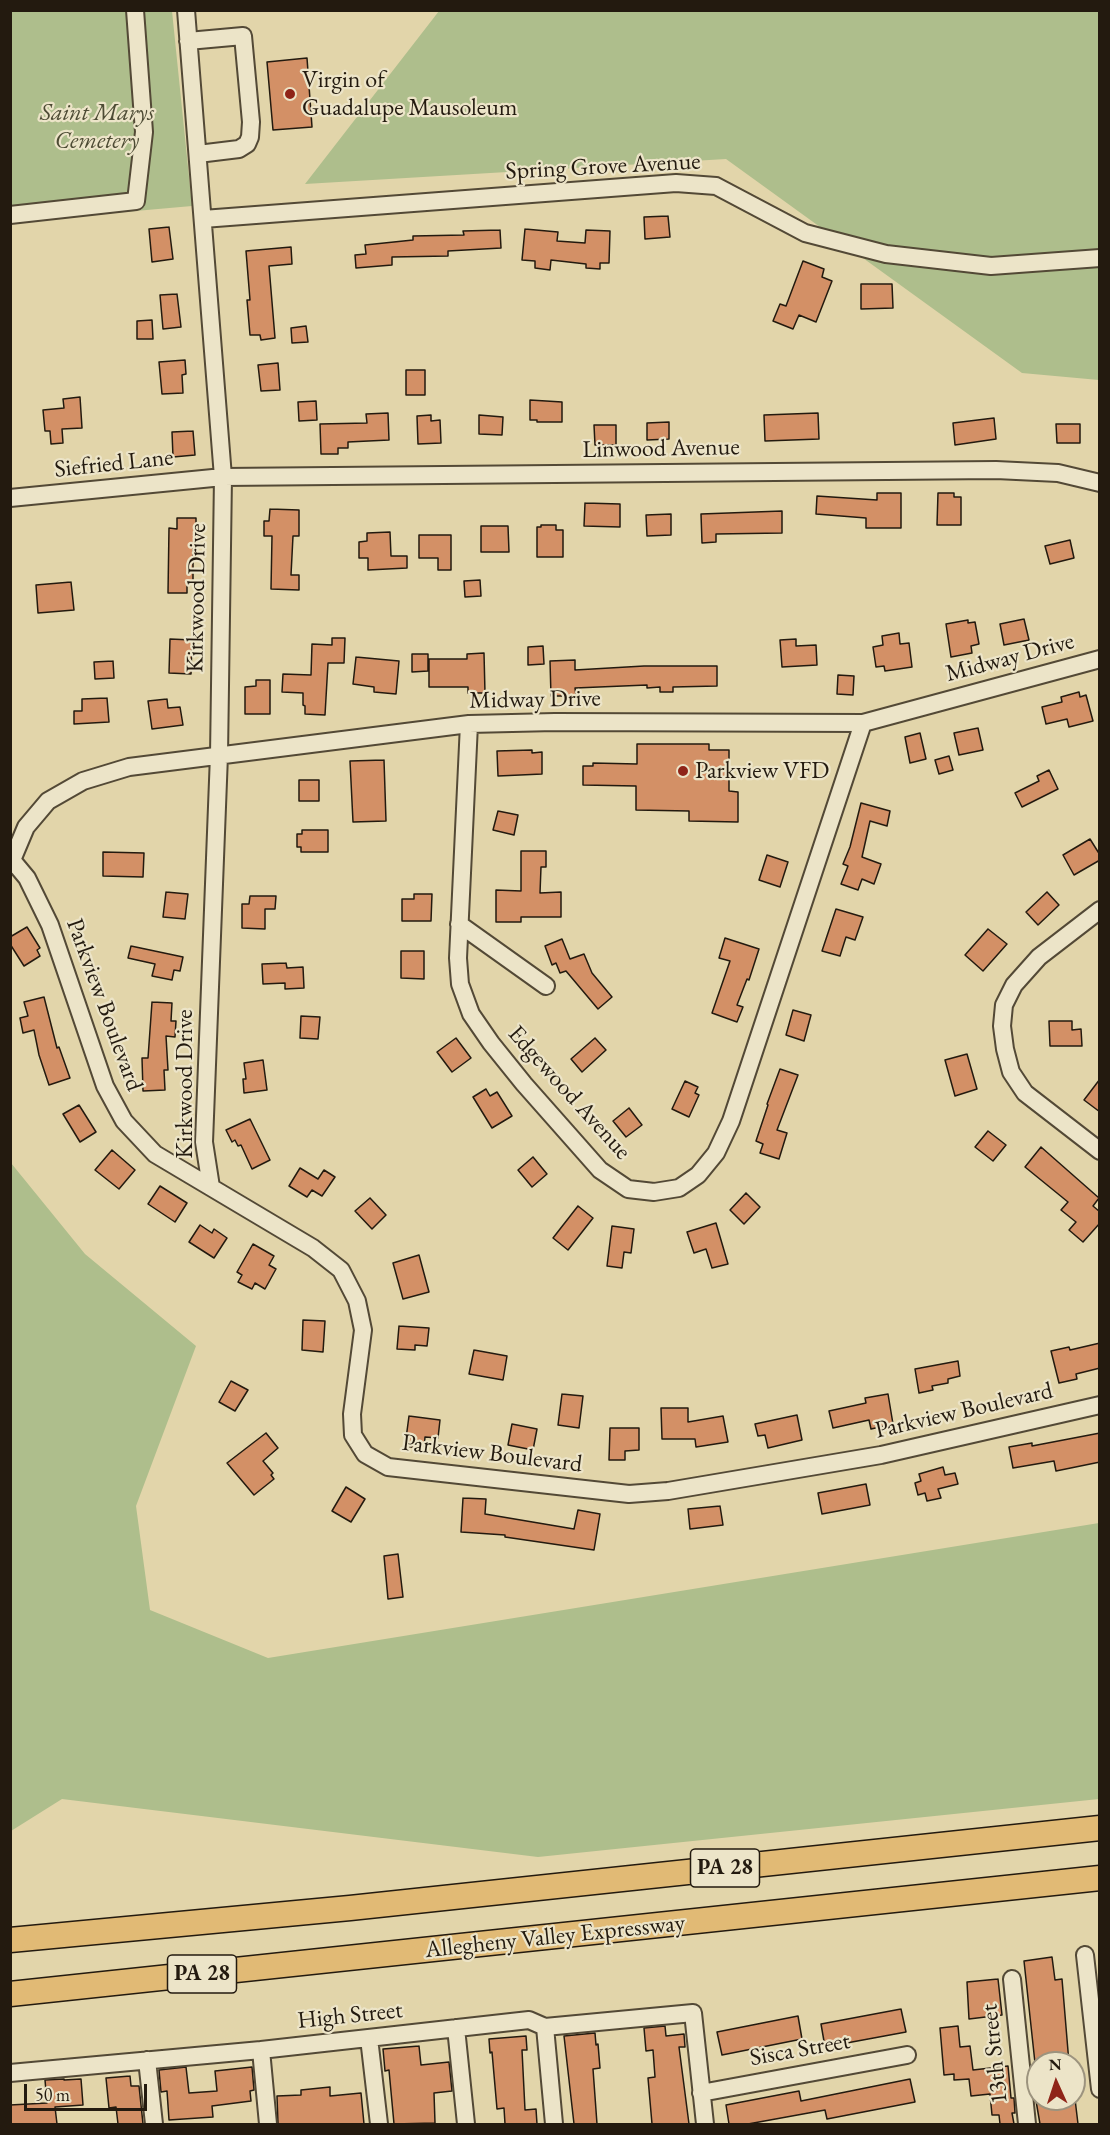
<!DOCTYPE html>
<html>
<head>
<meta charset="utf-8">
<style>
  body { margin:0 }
  #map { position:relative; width:1110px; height:2135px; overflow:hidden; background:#e2d5aa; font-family:"EB Garamond",serif }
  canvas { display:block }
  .frame { position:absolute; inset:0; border:12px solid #231a0f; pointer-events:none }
  .north { position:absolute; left:1026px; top:2051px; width:60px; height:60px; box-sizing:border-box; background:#ece4c8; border:2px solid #9c937e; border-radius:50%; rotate:357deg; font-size:16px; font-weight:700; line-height:24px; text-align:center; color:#231a0f }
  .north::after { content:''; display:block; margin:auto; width:21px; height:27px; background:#8f2418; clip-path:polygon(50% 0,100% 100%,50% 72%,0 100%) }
  .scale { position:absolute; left:24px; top:2084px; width:123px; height:27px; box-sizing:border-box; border:3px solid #231a0f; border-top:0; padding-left:8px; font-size:18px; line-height:21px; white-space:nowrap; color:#231a0f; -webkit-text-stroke:4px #ece4c8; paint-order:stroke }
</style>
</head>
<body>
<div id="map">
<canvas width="1110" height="2135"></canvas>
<div class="frame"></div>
<div class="north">N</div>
<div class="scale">50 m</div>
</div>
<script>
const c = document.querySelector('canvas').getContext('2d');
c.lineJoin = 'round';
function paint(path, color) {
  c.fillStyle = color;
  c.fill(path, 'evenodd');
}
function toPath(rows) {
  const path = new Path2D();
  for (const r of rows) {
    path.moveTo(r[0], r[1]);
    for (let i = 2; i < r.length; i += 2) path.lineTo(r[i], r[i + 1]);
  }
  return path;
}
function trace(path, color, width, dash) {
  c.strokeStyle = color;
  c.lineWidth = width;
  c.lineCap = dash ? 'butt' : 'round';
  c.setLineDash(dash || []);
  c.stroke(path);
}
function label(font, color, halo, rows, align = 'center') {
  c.font = font + ' "EB Garamond",serif';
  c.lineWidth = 4.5;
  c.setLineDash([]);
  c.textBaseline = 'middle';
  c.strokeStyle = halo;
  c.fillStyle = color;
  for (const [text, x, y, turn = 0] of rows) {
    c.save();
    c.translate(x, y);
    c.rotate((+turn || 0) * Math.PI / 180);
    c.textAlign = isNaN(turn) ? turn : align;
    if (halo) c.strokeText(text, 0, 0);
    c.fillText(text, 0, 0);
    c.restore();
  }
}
const green = toPath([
  [11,11,172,11,192,206,11,222],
  [439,11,1099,11,1099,380,1022,373,726,159,305,184],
  [11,1163,85,1254,196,1346,136,1506,150,1610,268,1658,1099,1523,1099,1799,538,1857,62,1799,11,1831]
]);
const building = toPath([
  [307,58,312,127,273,130,267,62,307,58],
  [668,216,670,237,645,239,644,217,668,216],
  [169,227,173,259,152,262,149,229,169,227],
  [525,229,558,232,557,241,585,243,586,230,610,231,609,263,600,263,600,269,586,268,586,264,551,260,550,270,535,268,535,261,522,260,525,229],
  [500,230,501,248,448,251,448,256,392,257,392,265,356,268,355,255,366,254,365,245,413,240,413,236,464,235,463,231,500,230],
  [291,247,292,264,269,266,275,338,261,340,260,335,250,335,247,300,250,300,246,251,291,247],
  [803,261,824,269,822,277,832,281,816,322,799,315,793,329,773,321,780,304,786,306,803,261],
  [861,284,892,284,893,308,861,309,861,284],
  [177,294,181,327,163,329,160,295,177,294],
  [152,320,153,339,137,339,137,321,152,320],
  [306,326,308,342,292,343,291,328,306,326],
  [185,360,186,374,182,375,183,393,162,394,159,362,185,360],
  [278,363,280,390,261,391,258,365,278,363],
  [406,370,425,370,425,395,406,395,406,370],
  [80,397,82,428,62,429,63,443,51,444,50,431,45,431,43,410,64,408,63,399,80,397],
  [530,400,562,402,562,422,537,422,537,420,530,420,530,400],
  [316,401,317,420,299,421,298,402,316,401],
  [388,413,389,440,348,442,348,448,338,448,338,454,321,454,320,424,367,423,366,414,388,413],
  [818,413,819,439,765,441,764,415,818,413],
  [431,415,431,421,440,420,441,443,418,444,417,416,431,415],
  [479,415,503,417,502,435,479,434,479,415],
  [994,418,996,439,955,445,953,423,994,418],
  [669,422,669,439,647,440,647,423,669,422],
  [1056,424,1080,424,1080,443,1057,443,1056,424],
  [594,425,616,425,616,445,595,445,594,425],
  [193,431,195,455,173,457,172,432,193,431],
  [877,493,901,493,901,528,866,528,866,518,816,514,817,496,877,500,877,493],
  [938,493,954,493,954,497,961,497,961,525,937,525,938,493],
  [585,503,620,504,620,527,584,526,585,503],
  [270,509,299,510,299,536,293,536,291,575,299,575,299,590,271,589,272,536,264,536,264,521,269,521,270,509],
  [782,511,782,533,716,534,716,542,702,543,701,514,782,511],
  [671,514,671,535,647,536,646,515,671,514],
  [177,518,196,518,196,546,193,545,193,581,187,581,187,593,168,593,169,528,177,529,177,518],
  [541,525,556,525,556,530,563,530,563,557,537,557,537,527,541,527,541,525],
  [481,526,508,526,509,552,481,552,481,526],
  [390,532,391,556,407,556,407,568,368,570,368,558,359,558,359,542,367,541,367,533,390,532],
  [419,535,451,535,451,570,438,570,438,558,419,558,419,535],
  [1070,540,1074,558,1050,564,1045,546,1070,540],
  [480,580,481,596,465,597,464,581,480,580],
  [71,582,74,610,38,613,36,585,71,582],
  [1024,619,1029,640,1004,645,1000,624,1024,619],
  [968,620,968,623,975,622,979,644,971,646,972,653,951,657,946,624,968,620],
  [899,633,900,644,909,643,912,667,885,671,884,666,876,667,873,647,883,645,882,636,899,633],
  [332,638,345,638,344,663,328,663,325,715,305,714,305,706,303,705,303,693,282,692,283,674,311,675,312,644,332,645,332,638],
  [170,639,192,640,191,674,169,673,170,639],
  [796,639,796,646,816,645,817,665,782,667,780,640,796,639],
  [543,646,544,664,528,665,528,647,543,646],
  [484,653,485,693,468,693,468,687,429,687,429,659,467,659,467,654,484,653],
  [412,654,428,654,428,671,412,672,412,654],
  [356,657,399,661,396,694,374,692,374,687,353,684,356,657],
  [575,660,575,670,644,666,717,666,717,686,673,687,673,692,660,692,660,687,647,688,647,685,575,688,576,696,551,696,550,661,575,660],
  [113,661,114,678,95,679,94,662,113,661],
  [838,675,854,676,853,695,837,694,838,675],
  [256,680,270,680,270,714,245,714,245,687,256,686,256,680],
  [1079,692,1080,697,1086,695,1093,721,1069,727,1067,719,1046,724,1042,707,1062,702,1061,697,1079,692],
  [107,698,109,722,74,724,74,711,82,711,82,699,107,698],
  [167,699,168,708,180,707,183,725,152,729,148,701,167,699],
  [978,728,983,750,959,755,954,733,978,728],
  [920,733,926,759,910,763,905,737,920,733],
  [637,744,709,744,709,750,729,750,729,791,738,792,738,822,689,821,689,811,636,810,636,786,583,785,583,766,593,766,593,763,637,764,637,744],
  [532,750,532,753,542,752,542,774,498,776,497,751,532,750],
  [949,756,953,770,939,774,935,760,949,756],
  [384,760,386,821,353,822,350,761,384,760],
  [1049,770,1058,789,1022,807,1015,793,1039,781,1037,776,1049,770],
  [299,780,319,780,319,801,299,801,299,780],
  [861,803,890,811,887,826,870,821,862,857,881,864,874,884,862,879,858,890,841,884,848,866,843,864,850,847,861,803],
  [498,811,518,815,514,835,493,830,498,811],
  [302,830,328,830,328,852,301,852,301,847,297,847,297,834,302,834,302,830],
  [1090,839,1100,855,1100,860,1074,875,1063,855,1090,839],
  [521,851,546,851,546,867,541,867,540,893,561,892,561,917,521,917,521,922,496,922,496,890,521,891,521,851],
  [103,852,144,853,143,877,103,876,103,852],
  [767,855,788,862,780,887,759,880,767,855],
  [166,892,188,894,185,919,163,917,166,892],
  [1047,892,1059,905,1038,925,1026,912,1047,892],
  [414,894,432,894,431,921,402,921,402,899,414,899,414,894],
  [250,896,276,896,275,909,265,909,265,929,242,928,242,904,249,904,250,896],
  [836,909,863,917,855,940,846,937,840,956,822,951,836,909],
  [27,927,40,948,37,950,40,956,24,966,10,944,10,937,27,927],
  [988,929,1007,944,983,971,965,955,988,929],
  [725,938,759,949,749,980,747,979,737,1005,743,1007,737,1022,712,1013,730,961,719,958,725,938],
  [562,939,570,959,584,954,592,973,612,997,598,1009,566,971,560,973,556,963,552,965,545,946,562,939],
  [131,946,183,957,180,971,174,970,172,980,152,976,155,964,128,958,131,946],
  [401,951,424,951,424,979,401,978,401,951],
  [286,963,287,968,303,967,304,988,285,989,285,983,263,984,262,964,286,963],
  [44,997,57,1048,59,1047,70,1078,49,1085,39,1055,34,1030,23,1033,20,1018,28,1016,24,1002,44,997],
  [152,1002,172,1003,171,1021,176,1021,175,1037,166,1036,168,1070,164,1070,165,1090,143,1091,142,1058,148,1058,152,1002],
  [793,1010,811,1015,804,1041,786,1035,793,1010],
  [301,1016,320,1017,318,1039,300,1038,301,1016],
  [1049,1021,1072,1021,1072,1030,1081,1029,1082,1046,1050,1046,1049,1021],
  [456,1038,471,1058,452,1072,437,1052,456,1038],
  [595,1038,606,1050,582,1072,571,1059,595,1038],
  [967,1054,977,1089,955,1096,945,1060,967,1054],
  [263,1060,267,1090,244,1093,243,1079,246,1079,244,1063,263,1060],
  [780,1069,798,1075,777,1130,787,1133,779,1159,760,1153,763,1144,756,1141,768,1105,767,1104,780,1069],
  [1100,1079,1100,1112,1084,1100,1100,1079],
  [685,1081,698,1087,695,1093,699,1095,689,1117,672,1109,685,1081],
  [486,1089,490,1096,497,1092,512,1116,492,1128,473,1097,486,1089],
  [79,1105,96,1132,80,1142,63,1114,79,1105],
  [629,1108,642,1125,626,1137,613,1121,629,1108],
  [250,1119,270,1160,252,1169,241,1145,238,1146,235,1140,232,1142,226,1130,250,1119],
  [988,1131,1006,1145,993,1161,975,1147,988,1131],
  [1041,1147,1099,1198,1093,1206,1100,1212,1100,1223,1083,1242,1069,1230,1076,1222,1061,1210,1068,1202,1025,1167,1041,1147],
  [112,1150,135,1170,119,1189,95,1170,112,1150],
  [533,1157,547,1174,532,1187,518,1170,533,1157],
  [300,1168,318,1179,324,1170,335,1177,322,1196,312,1190,307,1197,289,1186,300,1168],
  [160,1186,187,1203,175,1222,148,1204,160,1186],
  [746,1193,760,1207,744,1224,730,1210,746,1193],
  [370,1198,386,1215,372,1229,355,1211,370,1198],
  [578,1206,593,1218,568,1250,553,1238,578,1206],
  [716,1223,728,1264,712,1268,706,1249,694,1253,687,1232,716,1223],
  [200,1225,212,1233,214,1229,227,1238,214,1258,189,1242,200,1225],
  [612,1226,634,1229,631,1253,624,1252,622,1268,607,1266,612,1226],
  [253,1244,274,1256,269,1265,276,1269,265,1289,255,1283,252,1289,238,1282,242,1275,237,1272,253,1244],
  [419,1255,429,1292,403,1299,393,1263,419,1255],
  [303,1320,325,1321,323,1352,302,1350,303,1320],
  [399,1326,429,1328,427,1346,415,1345,415,1350,397,1349,399,1326],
  [1100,1343,1100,1368,1076,1374,1077,1379,1059,1383,1051,1351,1069,1347,1070,1350,1100,1343],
  [474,1350,507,1356,503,1380,469,1374,474,1350],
  [958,1361,960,1376,948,1379,948,1383,932,1386,933,1390,919,1393,915,1369,958,1361],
  [231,1381,248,1390,235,1411,219,1402,231,1381],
  [562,1394,583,1396,579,1428,558,1425,562,1394],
  [888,1394,893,1424,871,1429,869,1420,833,1428,829,1411,866,1403,865,1398,888,1394],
  [661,1408,688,1408,688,1422,723,1416,728,1442,696,1447,695,1439,662,1439,661,1408],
  [797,1415,802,1440,768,1448,765,1435,758,1436,755,1424,797,1415],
  [409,1416,440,1420,438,1438,425,1437,424,1449,405,1446,409,1416],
  [512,1424,537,1429,533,1450,508,1445,512,1424],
  [610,1428,639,1428,639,1450,625,1451,625,1460,609,1460,610,1428],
  [266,1433,278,1448,263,1461,273,1473,271,1475,274,1479,254,1495,227,1463,266,1433],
  [1100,1433,1100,1462,1056,1471,1054,1461,1013,1468,1009,1447,1032,1443,1032,1446,1100,1433],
  [943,1467,945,1475,955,1473,958,1484,938,1489,941,1498,927,1501,925,1493,918,1495,915,1483,921,1481,919,1474,943,1467],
  [866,1484,870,1505,822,1514,818,1493,866,1484],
  [346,1487,365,1499,351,1522,332,1511,346,1487],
  [463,1498,486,1499,485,1514,574,1529,578,1510,600,1514,594,1550,505,1537,505,1535,461,1532,463,1498],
  [720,1506,723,1525,690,1529,688,1509,720,1506],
  [398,1554,403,1597,388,1599,384,1556,398,1554],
  [1052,1957,1055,1980,1062,1979,1069,2063,1035,2063,1024,1961,1052,1957],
  [998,1979,1002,2015,969,2019,967,1982,998,1979],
  [901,2009,906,2032,825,2047,821,2024,901,2009],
  [798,2016,802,2039,722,2055,717,2032,798,2016],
  [665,2026,666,2036,684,2034,685,2047,679,2047,689,2124,652,2124,648,2078,655,2077,653,2050,646,2051,644,2028,665,2026],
  [958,2026,960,2047,970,2046,973,2070,1008,2066,1011,2098,1014,2098,1015,2113,1012,2113,1014,2124,1000,2124,999,2115,992,2115,990,2094,971,2096,969,2079,954,2080,954,2074,944,2075,940,2028,958,2026],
  [595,2033,596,2045,598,2044,600,2068,593,2069,597,2124,574,2124,564,2036,595,2033],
  [526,2036,527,2050,522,2050,525,2110,536,2109,537,2124,505,2124,504,2108,497,2109,492,2052,490,2053,489,2039,526,2036],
  [419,2046,421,2065,449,2062,452,2091,434,2093,435,2123,394,2124,389,2070,385,2071,383,2049,419,2046],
  [186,2067,189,2093,217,2091,215,2071,252,2067,254,2090,250,2091,251,2101,212,2106,213,2117,169,2120,167,2091,161,2092,159,2070,186,2067],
  [130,2076,131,2086,139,2086,143,2124,118,2124,116,2107,109,2108,106,2078,130,2076],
  [64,2079,64,2080,81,2079,83,2105,55,2107,57,2124,10,2124,10,2105,47,2103,45,2080,64,2079],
  [910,2079,915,2102,827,2119,825,2110,748,2124,729,2124,726,2105,799,2091,801,2101,910,2079],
  [330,2087,330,2096,361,2093,364,2124,278,2124,277,2096,301,2095,301,2090,330,2087],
  [1035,2095,1038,2095,1038,2099,1075,2099,1078,2124,1040,2124,1035,2095]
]);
const minor = toPath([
  [186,10,223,477,219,755,204,1142,211,1187],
  [188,41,243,36,251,122,250,137,247,144,239,149,198,154],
  [10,215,136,201,144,132,135,10],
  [203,219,676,183,716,186,805,233,886,254,991,266,1100,258],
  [10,498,223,477,996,470,1058,473,1100,483],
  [469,724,458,958,460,984,471,1014,491,1043,524,1084,600,1170,628,1189,654,1192,679,1188,698,1175,716,1153,731,1121,863,723],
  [12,860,27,878,50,925,105,1086,124,1121,155,1154,313,1248,341,1270,357,1301,363,1330,352,1414,353,1435,365,1454,388,1467,629,1494,668,1491,881,1455,1100,1405],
  [10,865,26,827,48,801,83,781,129,767,469,724,555,722,863,723,1100,659],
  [1100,910,1039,957,1014,985,1004,1005,1002,1026,1005,1049,1011,1072,1025,1093,1100,1151],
  [459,924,546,986],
  [1085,1955,1100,2089],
  [1012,1979,1027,2124],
  [545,2027,554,2124],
  [456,2028,466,2124],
  [369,2038,379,2124],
  [261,2050,268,2124],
  [147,2060,154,2124],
  [10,2073,261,2050,529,2020,545,2027,693,2013,705,2124],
  [701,2093,907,2055]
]);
const highway = toPath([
  [10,1940,350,1908,1100,1828],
  [10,1994,1100,1878]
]);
const markers = [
  [290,94,6,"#8f2418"],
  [683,771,6,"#8f2418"]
];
const shields = [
  [725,1868,69],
  [202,1974,69]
];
const shieldNames = [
  ["PA 28",725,1868],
  ["PA 28",202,1974]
];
const poiNames = [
  ["Virgin of",302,80],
  ["Guadalupe Mausoleum",302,108],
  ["Parkview VFD",695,771]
];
const parkNames = [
  ["Saint Marys",97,113],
  ["Cemetery",97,141]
];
const streetNames = [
  ["Spring Grove Avenue",603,167,-3],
  ["Linwood Avenue",661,449,-1],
  ["Siefried Lane",114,464,-6],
  ["Kirkwood Drive",197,598,-89],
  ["Midway Drive",1010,658,-15],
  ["Midway Drive",535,700,-1],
  ["Parkview Boulevard",104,1005,70],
  ["Kirkwood Drive",185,1084,-90],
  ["Edgewood Avenue",569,1093,48],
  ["Parkview Boulevard",964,1411,-13],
  ["Parkview Boulevard",492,1454,7],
  ["Allegheny Valley Expressway",555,1937,-6],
  ["High Street",350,2016,-6],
  ["Sisca Street",800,2050,-10],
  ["13th Street",995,2054,-96]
];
paint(green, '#aebe8c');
paint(building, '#d39066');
trace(building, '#231a0f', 1.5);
trace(minor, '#534936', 20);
trace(highway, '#231a0f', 27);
trace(minor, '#ece4c8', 16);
trace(highway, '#e1ba75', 24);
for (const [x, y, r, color] of markers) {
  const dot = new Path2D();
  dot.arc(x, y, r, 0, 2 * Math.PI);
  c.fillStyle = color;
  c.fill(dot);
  trace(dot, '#ece4c8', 2);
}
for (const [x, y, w] of shields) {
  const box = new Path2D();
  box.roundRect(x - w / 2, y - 19, w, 38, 4.5);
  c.fillStyle = '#ece4c8';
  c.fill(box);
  trace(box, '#231a0f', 1.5);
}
label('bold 22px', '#231a0f', null, shieldNames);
label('24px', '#231a0f', '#ece4c8', poiNames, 'left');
label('italic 24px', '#4d4b34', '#ece4c8', parkNames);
label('24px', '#231a0f', '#ece4c8', streetNames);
</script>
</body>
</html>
